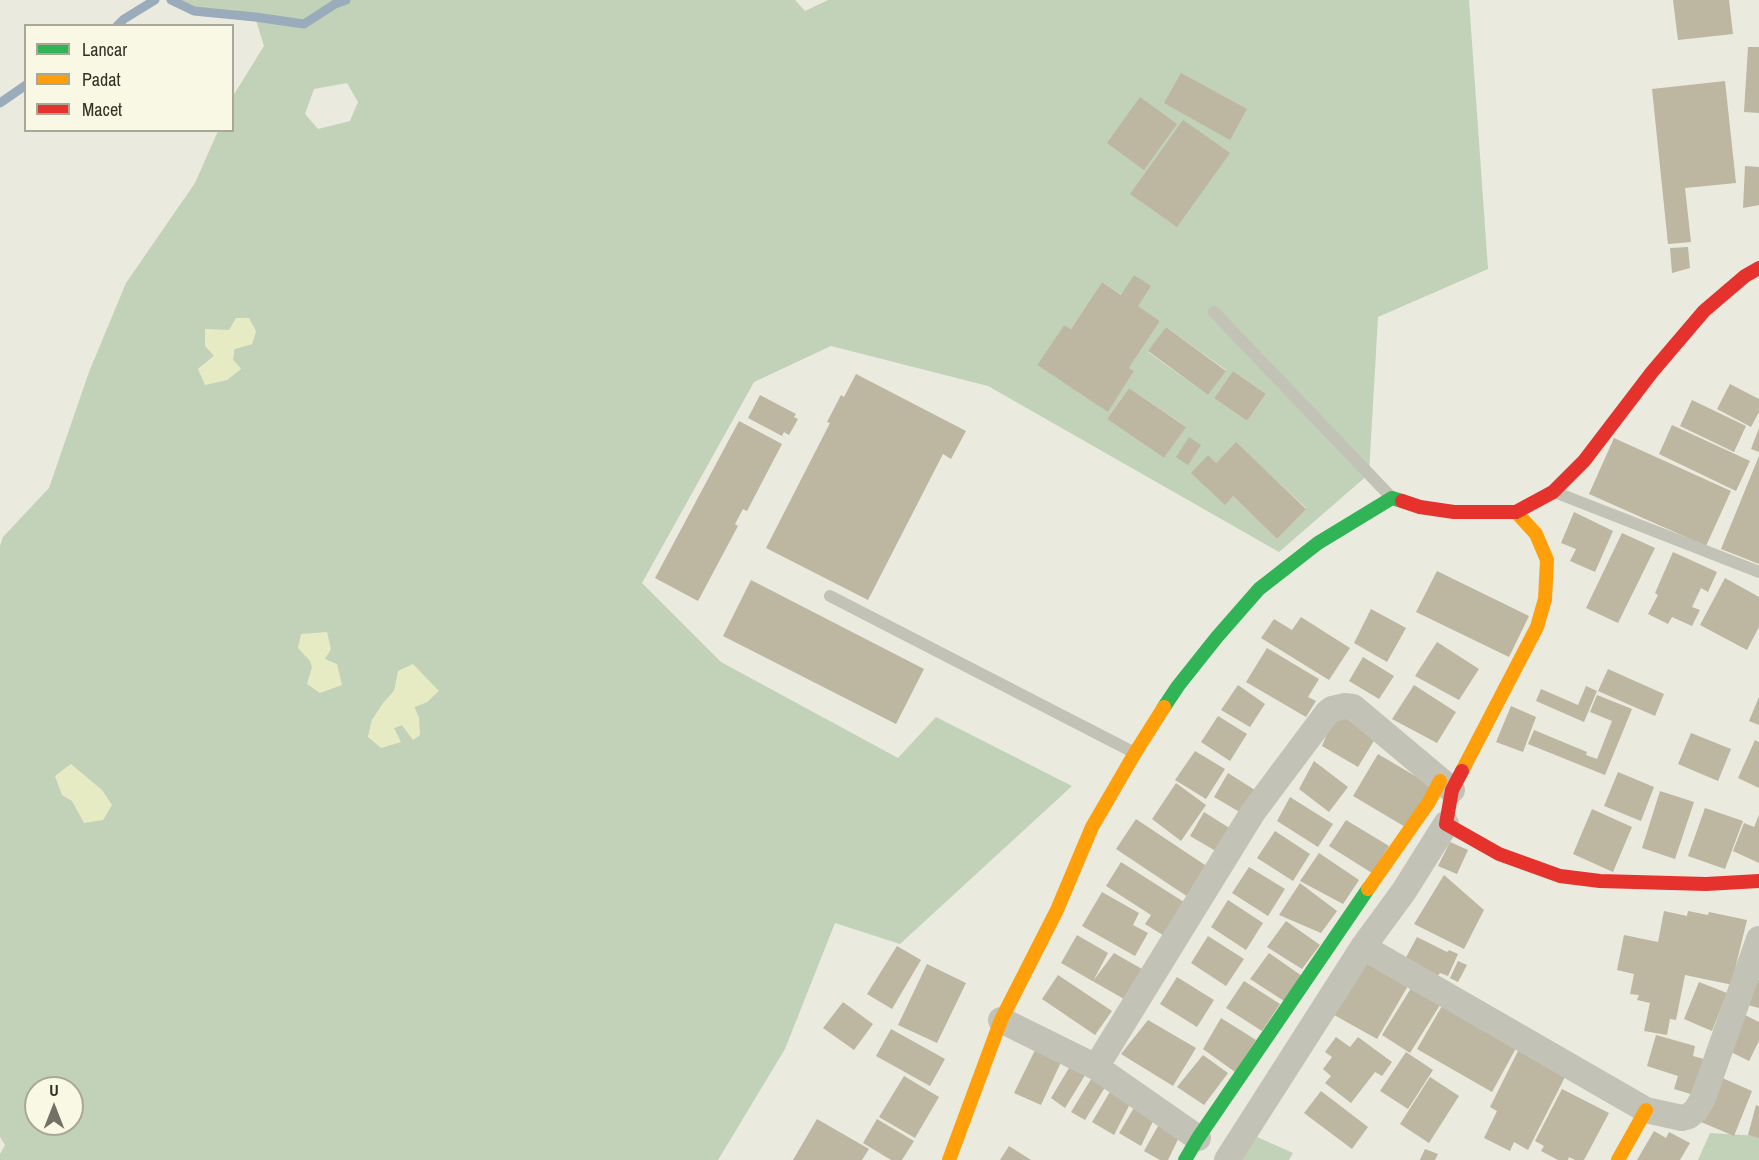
<!DOCTYPE html>
<html>
<head>
<meta charset="utf-8">
<style>
  body { margin:0 }
  #map { position:relative; width:1759px; height:1160px; overflow:hidden; background:#eaeade; font-family:"Archivo Narrow",sans-serif }
  canvas { display:block }
  .legend { position:absolute; left:24px; top:24px; width:210px; height:108px; box-sizing:border-box; background:#f8f8e4; border:2px solid #a9a898; margin:0; padding:8px 10px; list-style:none; font-size:18px; color:#333026 }
  .legend li { display:flex; align-items:center; gap:12px; height:30px }
  .legend b { width:30px; border:2px solid #a9a898 }
  .north { position:absolute; left:24px; top:1076px; width:60px; height:60px; box-sizing:border-box; background:#f8f8e4; border:2px solid #a9a898; border-radius:50%; rotate:0deg; font-size:16px; font-weight:700; line-height:24px; text-align:center; color:#333026 }
  .north::after { content:''; display:block; margin:auto; width:21px; height:27px; background:#737166; clip-path:polygon(50% 0,100% 100%,50% 72%,0 100%) }
</style>
</head>
<body>
<div id="map">
<canvas width="1759" height="1160"></canvas>
<ul class="legend">
<li><b style="height:8px;background:#30b455"></b>Lancar</li>
<li><b style="height:8px;background:#ff9f0a"></b>Padat</li>
<li><b style="height:8px;background:#e5322d"></b>Macet</li>
</ul>
<div class="north">U</div>
</div>
<script>
const c = document.querySelector('canvas').getContext('2d');
c.lineJoin = 'round';
function paint(path, color) {
  c.fillStyle = color;
  c.fill(path, 'evenodd');
}
function toPath(rows) {
  const path = new Path2D();
  for (const r of rows) {
    path.moveTo(r[0], r[1]);
    for (let i = 2; i < r.length; i += 2) path.lineTo(r[i], r[i + 1]);
  }
  return path;
}
function trace(path, color, width, dash) {
  c.strokeStyle = color;
  c.lineWidth = width;
  c.lineCap = dash ? 'butt' : 'round';
  c.setLineDash(dash || []);
  c.stroke(path);
}
const green = toPath([
  [171,0,795,0,805,11,828,0,1469,0,1488,269,1378,317,1369,474,1279,552,988,386,831,346,754,382,642,583,721,662,898,758,936,717,1072,786,900,944,835,923,785,1049,718,1160,0,1160,0,1154,5,1145,0,1137,0,546,3,537,49,488,89,372,126,283,195,183,218,131,232,130,233,96,264,46,255,17,194,11],
  [347,83,358,102,350,121,318,129,305,114,314,89],
  [1102,282,1160,321,1129,368,1134,371,1108,411,1037,365,1064,325,1071,329],
  [1166,327,1226,370,1208,395,1148,352],
  [256,331,252,344,234,349,233,360,241,369,198,369,214,356],
  [1233,371,1266,394,1247,421,1214,398],
  [1129,388,1185,426,1164,458,1107,419],
  [1236,443,1306,508,1277,539,1233,496,1225,504,1216,463],
  [413,665,424,678,427,702,414,707,419,718,413,739,402,725,368,737,372,720],
  [36,1088,72,1088,72,1124,36,1124],
  [1246,1132,1293,1153,1289,1160,1229,1160],
  [1710,1133,1759,1136,1759,1160,1698,1160]
]);
const sand = toPath([
  [236,318,249,318,256,331,252,344,234,349,233,360,241,369,227,380,205,385,198,369,214,356,205,346,205,329,229,330],
  [327,632,331,649,325,659,337,664,342,685,320,693,307,684,312,667,310,661,298,648,301,634],
  [413,664,439,691,427,702,414,707,419,718,420,735,413,740,402,725,394,728,401,742,381,748,368,737,372,720,383,703,394,691,398,671],
  [71,764,102,790,112,805,103,820,84,823,72,801,62,795,55,776]
]);
const stream = toPath([
  [171,0,194,11,255,17,304,24,335,4,346,0],
  [117,26,124,19,155,0],
  [0,103,26,85]
]);
const building = toPath([
  [1673,0,1729,0,1733,34,1678,40],
  [1748,47,1759,47,1759,113,1744,112],
  [1181,73,1247,109,1230,140,1164,103],
  [1725,81,1736,183,1685,188,1691,242,1668,244,1652,89],
  [1140,97,1177,124,1144,170,1107,143],
  [1183,120,1230,153,1177,227,1130,194],
  [1745,166,1759,167,1759,205,1743,208],
  [1688,247,1690,268,1672,273,1670,248],
  [1134,275,1151,286,1138,306,1160,321,1129,368,1134,371,1108,412,1037,365,1064,325,1071,329,1102,282,1121,295],
  [1166,327,1226,371,1208,395,1148,351],
  [1233,371,1266,394,1247,421,1214,398],
  [856,374,966,431,951,459,943,454,868,600,766,548,830,423,827,422,841,395,844,397],
  [1730,384,1759,399,1759,412,1751,427,1717,409],
  [1129,388,1186,427,1164,458,1107,419],
  [760,395,796,414,794,417,798,419,789,435,784,432,782,436,748,418],
  [1692,400,1746,426,1734,452,1680,426],
  [739,421,782,444,747,511,743,509,735,524,738,526,698,601,655,578],
  [1672,425,1750,461,1736,491,1659,454],
  [1759,428,1759,452,1751,449],
  [1189,437,1201,445,1188,465,1176,457],
  [1614,438,1731,491,1706,546,1589,494],
  [1236,442,1306,509,1277,539,1233,496,1225,505,1191,473,1208,455,1216,463],
  [1759,456,1759,564,1721,549],
  [1574,512,1613,531,1595,572,1570,561,1576,549,1561,543],
  [1622,533,1655,548,1618,623,1586,608],
  [1673,552,1717,572,1708,592,1701,588,1692,607,1700,610,1692,626,1672,617,1668,624,1648,614,1658,595,1655,593],
  [1437,571,1529,616,1509,657,1416,612],
  [1725,578,1759,597,1759,627,1747,650,1700,625],
  [751,580,924,669,896,724,723,636],
  [1371,609,1406,628,1387,662,1354,643],
  [1301,617,1350,648,1329,680,1261,638,1274,619,1292,630],
  [1437,642,1479,669,1459,700,1415,676],
  [1267,648,1319,679,1308,697,1316,701,1306,717,1246,682],
  [1363,657,1394,676,1379,699,1349,681],
  [1608,669,1664,694,1655,716,1598,691],
  [1238,685,1265,704,1250,727,1221,710],
  [1414,685,1456,712,1437,743,1392,719],
  [1586,686,1597,691,1584,722,1536,701,1541,689,1578,705],
  [1597,695,1632,709,1605,775,1528,744,1534,730,1587,752,1586,755,1597,759,1612,721,1590,712],
  [1759,697,1759,725,1749,721],
  [1511,706,1536,717,1523,752,1496,742],
  [1336,711,1375,739,1358,767,1322,746],
  [1218,716,1247,734,1230,761,1201,742],
  [1691,733,1731,749,1718,781,1678,764],
  [1755,740,1759,742,1759,788,1738,778],
  [1195,751,1225,769,1206,799,1175,780],
  [1378,754,1432,786,1407,828,1353,796],
  [1314,761,1348,787,1329,812,1299,789],
  [1618,772,1654,787,1641,821,1604,806],
  [1228,773,1258,792,1243,814,1214,797],
  [1176,783,1206,805,1181,841,1152,819],
  [1660,791,1694,802,1675,859,1642,848],
  [1290,797,1333,824,1318,847,1277,821],
  [1705,808,1743,821,1725,869,1688,856],
  [1592,809,1632,827,1613,872,1573,854],
  [1204,812,1234,831,1219,853,1190,836],
  [1759,815,1759,863,1733,851,1744,823,1754,827],
  [1136,819,1211,869,1191,899,1116,849],
  [1346,820,1389,846,1372,873,1329,846],
  [1275,831,1310,854,1293,881,1257,858],
  [1450,842,1468,850,1457,874,1438,866],
  [1319,853,1359,880,1343,904,1300,881],
  [1121,862,1187,904,1166,937,1145,924,1151,915,1106,886],
  [1249,867,1285,889,1268,916,1232,893],
  [1444,875,1484,910,1464,949,1414,924],
  [1300,883,1337,911,1321,933,1279,915],
  [1102,892,1139,913,1133,925,1148,933,1135,956,1082,926],
  [1228,900,1263,923,1246,950,1211,927],
  [1664,911,1687,916,1688,911,1708,915,1709,912,1747,920,1736,965,1733,985,1685,975,1676,1020,1670,1019,1667,1035,1644,1031,1650,1003,1637,1000,1639,995,1630,994,1634,974,1617,970,1624,935,1658,942],
  [1286,921,1320,945,1302,969,1267,947],
  [1077,935,1108,953,1093,981,1114,953,1149,973,1131,1003,1061,963],
  [1208,936,1244,959,1226,986,1191,963],
  [1417,937,1447,952,1449,950,1458,954,1448,976,1440,973,1437,977,1404,961],
  [897,946,921,960,892,1009,867,994],
  [1364,950,1412,979,1377,1039,1327,1011],
  [1269,953,1302,976,1284,1001,1250,979],
  [1458,961,1467,965,1458,982,1450,978],
  [927,964,966,983,937,1043,898,1025],
  [1058,975,1112,1011,1095,1035,1042,999],
  [1177,977,1214,1000,1197,1027,1160,1004],
  [1751,978,1759,980,1759,1008,1744,1004],
  [1416,980,1445,997,1410,1053,1382,1035],
  [1244,981,1280,1004,1262,1031,1226,1008],
  [1699,982,1727,993,1712,1031,1684,1019],
  [1446,999,1520,1041,1492,1092,1417,1049],
  [843,1002,873,1024,854,1050,823,1028],
  [1743,1014,1759,1022,1759,1041,1749,1061,1725,1049],
  [1221,1018,1256,1040,1235,1072,1203,1049],
  [1148,1020,1196,1048,1173,1086,1121,1054],
  [891,1029,945,1059,930,1086,876,1056],
  [1656,1035,1695,1046,1693,1056,1704,1059,1694,1095,1674,1089,1678,1076,1647,1066],
  [1336,1037,1350,1047,1358,1037,1392,1062,1382,1076,1375,1072,1351,1103,1325,1083,1331,1076,1323,1069,1332,1057,1325,1052],
  [1037,1046,1063,1058,1041,1105,1014,1093],
  [1518,1051,1566,1075,1528,1150,1514,1142,1510,1151,1484,1138,1497,1111,1490,1107],
  [1406,1052,1433,1070,1408,1109,1380,1091],
  [1203,1055,1228,1073,1204,1105,1177,1087],
  [1072,1063,1087,1072,1065,1108,1051,1098],
  [904,1076,939,1097,915,1138,879,1117],
  [1093,1076,1107,1084,1085,1120,1071,1112],
  [1430,1077,1459,1096,1429,1143,1400,1124],
  [1720,1077,1752,1091,1734,1136,1701,1122],
  [1562,1089,1609,1113,1584,1160,1575,1160,1569,1157,1568,1160,1558,1160,1541,1151,1544,1146,1535,1141],
  [1111,1090,1132,1100,1114,1135,1092,1122],
  [1321,1091,1368,1127,1352,1149,1304,1113],
  [1138,1101,1158,1111,1141,1146,1119,1133],
  [1756,1105,1759,1106,1759,1138,1748,1135],
  [817,1119,869,1149,862,1160,793,1160],
  [877,1119,914,1141,902,1160,891,1160,863,1143],
  [1162,1119,1183,1129,1168,1160,1160,1160,1144,1151],
  [1654,1131,1666,1138,1669,1132,1690,1143,1680,1160,1637,1160],
  [1009,1146,1031,1160,1000,1160],
  [1425,1149,1438,1154,1435,1160,1420,1160]
]);
const lane = toPath([
  [1214,312,1392,498],
  [1557,493,1759,572],
  [830,596,1133,752]
]);
const street = toPath([
  [1363,947,1646,1110,1682,1118,1689,1116,1696,1110,1703,1098,1759,939],
  [1001,1020,1096,1067,1198,1138],
  [1096,1067,1253,812,1327,713,1332,709,1345,706,1353,707,1452,790],
  [1227,1160,1363,947,1404,891,1446,824]
]);
const fast = toPath([
  [1164,707,1178,686,1217,637,1259,589,1318,543,1392,498,1402,501],
  [1185,1160,1198,1138,1368,889]
]);
const slow = toPath([
  [1462,771,1537,627,1545,599,1547,560,1536,534,1516,512],
  [1368,889,1429,802,1440,781],
  [949,1160,1001,1020,1057,910,1092,827,1135,753,1164,707],
  [1618,1160,1646,1110]
]);
const jam = toPath([
  [1402,501,1420,507,1454,512,1516,512,1553,492,1584,461,1652,372,1704,311,1745,276,1759,268],
  [1462,771,1452,790,1446,824,1499,854,1560,876,1600,881,1706,884,1759,881]
]);
paint(green, '#c1d2b8');
paint(sand, '#e7ebc4');
trace(stream, '#9aacbb', 9);
paint(building, '#bdb6a0');
trace(lane, '#c3c2b7', 12);
trace(street, '#c3c2b7', 26);
trace(fast, '#30b455', 14);
trace(slow, '#ff9f0a', 14);
trace(jam, '#e5322d', 14);
</script>
</body>
</html>
